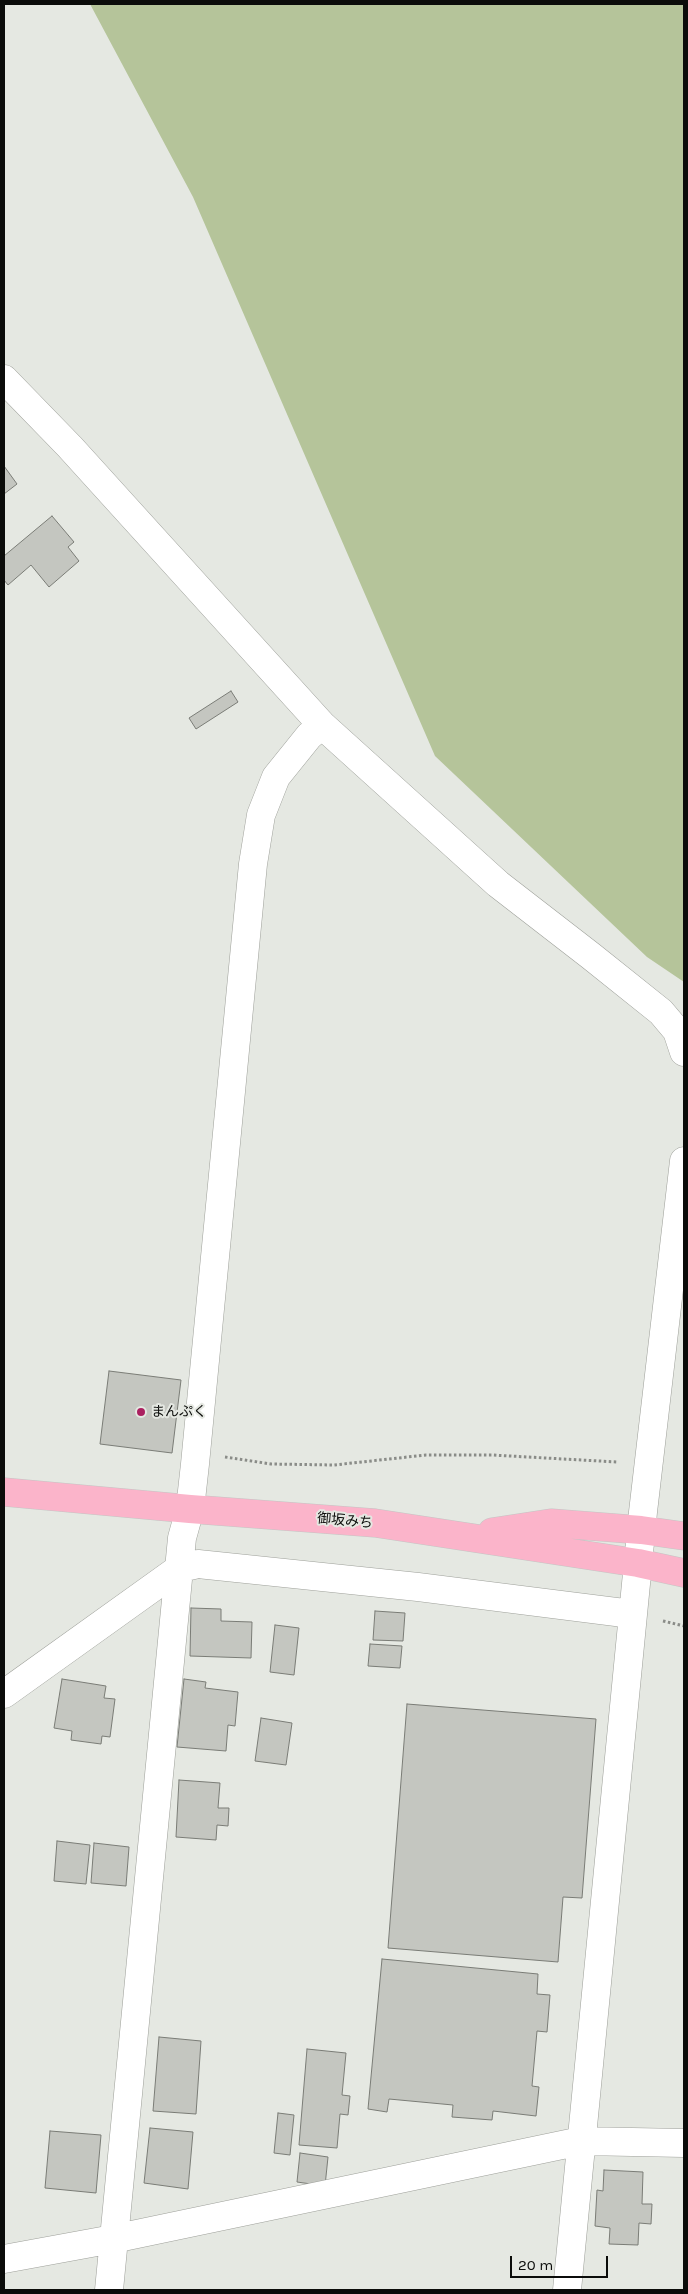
<!DOCTYPE html>
<html>
<head>
<meta charset="utf-8">
<style>
  body { margin:0 }
  #map { position:relative; width:688px; height:2294px; overflow:hidden; background:#e5e8e2; font-family:Karla,sans-serif }
  canvas { display:block }
  .frame { position:absolute; inset:0; border:5px solid #0b0c0a; pointer-events:none }
  .scale { position:absolute; left:510px; top:2256px; width:98px; height:22px; box-sizing:border-box; border:2px solid #0b0c0a; border-top:0; padding-left:6px; font-size:15px; line-height:18px; white-space:nowrap; color:#0b0c0a; -webkit-text-stroke:4px #e5e8e2; paint-order:stroke }
</style>
</head>
<body>
<div id="map">
<canvas width="688" height="2294"></canvas>
<div class="frame"></div>
<div class="scale">20 m</div>
</div>
<script>
const c = document.querySelector('canvas').getContext('2d');
c.lineJoin = 'round';
function paint(path, color) {
  c.fillStyle = color;
  c.fill(path, 'evenodd');
}
function toPath(rows) {
  const path = new Path2D();
  for (const r of rows) {
    path.moveTo(r[0], r[1]);
    for (let i = 2; i < r.length; i += 2) path.lineTo(r[i], r[i + 1]);
  }
  return path;
}
function trace(path, color, width, dash) {
  c.strokeStyle = color;
  c.lineWidth = width;
  c.lineCap = dash ? 'butt' : 'round';
  c.setLineDash(dash || []);
  c.stroke(path);
}
function label(font, color, halo, rows, align = 'center') {
  c.font = font + ' Karla,"Noto Sans JP",sans-serif';
  c.lineWidth = 4;
  c.setLineDash([]);
  c.textBaseline = 'middle';
  c.strokeStyle = halo;
  c.fillStyle = color;
  for (const [text, x, y, turn = 0] of rows) {
    c.save();
    c.translate(x, y);
    c.rotate((+turn || 0) * Math.PI / 180);
    c.textAlign = isNaN(turn) ? turn : align;
    if (halo) c.strokeText(text, 0, 0);
    c.fillText(text, 0, 0);
    c.restore();
  }
}
const green = toPath([
  [90,4,684,4,684,982,647,957,435,756,193,197]
]);
const building = toPath([
  [4,466,17,484,4,494,4,466],
  [52,516,74,542,68,547,79,561,49,587,31,565,8,585,4,580,4,556,52,516],
  [231,691,238,702,196,729,189,718,231,691],
  [109,1371,181,1380,172,1453,100,1444,109,1371],
  [191,1608,221,1609,221,1621,252,1622,251,1658,190,1656,191,1608],
  [375,1611,405,1613,403,1641,373,1640,375,1611],
  [275,1625,299,1628,294,1675,270,1672,275,1625],
  [370,1644,402,1646,400,1668,368,1666,370,1644],
  [62,1679,106,1686,104,1698,115,1699,110,1737,102,1736,101,1744,71,1740,72,1731,54,1728,62,1679],
  [184,1679,206,1682,205,1688,238,1692,235,1726,228,1725,226,1751,177,1747,184,1679],
  [407,1704,596,1719,582,1898,563,1897,558,1962,388,1948,407,1704],
  [261,1718,292,1723,286,1765,255,1761,261,1718],
  [179,1780,220,1783,218,1808,229,1808,228,1826,217,1825,216,1840,176,1837,179,1780],
  [57,1841,90,1845,86,1884,54,1881,57,1841],
  [94,1843,129,1847,126,1886,91,1883,94,1843],
  [382,1959,538,1974,537,1994,550,1995,547,2032,537,2031,532,2086,539,2087,536,2116,493,2111,492,2120,452,2117,453,2105,389,2099,387,2112,368,2109,382,1959],
  [159,2037,201,2041,196,2114,153,2111,159,2037],
  [307,2049,346,2053,342,2095,350,2096,348,2115,340,2114,337,2148,299,2145,307,2049],
  [278,2113,294,2115,290,2155,274,2153,278,2113],
  [150,2128,193,2132,188,2189,144,2183,150,2128],
  [50,2131,101,2135,96,2193,45,2188,50,2131],
  [300,2153,328,2157,325,2186,297,2182,300,2153],
  [604,2170,643,2172,642,2204,652,2204,651,2224,639,2223,638,2245,609,2244,610,2228,595,2226,597,2190,603,2191,604,2170]
]);
const path = toPath([
  [225,1457,271,1464,334,1465,426,1455,492,1455,617,1462],
  [663,1621,684,1626]
]);
const minor = toPath([
  [4,379,70,447,322,725,498,884,591,956,661,1012,677,1031,684,1052],
  [4,1694,180,1568,198,1564,418,1587,632,1614],
  [4,2259,113,2239,581,2141,684,2143],
  [109,2290,182,1538,190,1509,195,1464,253,864,261,815,276,777,309,736,322,725],
  [567,2290,643,1512,684,1161]
]);
const highway = toPath([
  [4,1492,190,1509,375,1523,638,1563,684,1573],
  [492,1532,551,1523,641,1530,684,1536]
]);
const markers = [
  [141,1412,5,"#ab2060"]
];
const poiNames = [
  ["まんぷく",151,1412]
];
const streetNames = [
  ["御坂みち",345,1521,5]
];
paint(green, '#b5c49a');
paint(building, '#c4c6c0');
trace(building, '#7a7c76', 1);
trace(minor, '#9ea09a', 29);
trace(highway, '#c4c5c4', 29);
trace(path, '#8a8c88', 3, [2.5, 2.5]);
trace(minor, '#fff', 28);
trace(highway, '#fbb4ca', 28);
for (const [x, y, r, color] of markers) {
  const dot = new Path2D();
  dot.arc(x, y, r, 0, 2 * Math.PI);
  c.fillStyle = color;
  c.fill(dot);
  trace(dot, '#e5e8e2', 2);
}
label('14px', '#0b0c0a', '#e5e8e2', poiNames, 'left');
label('14px', '#0b0c0a', '#e5e8e2', streetNames);
</script>
</body>
</html>
